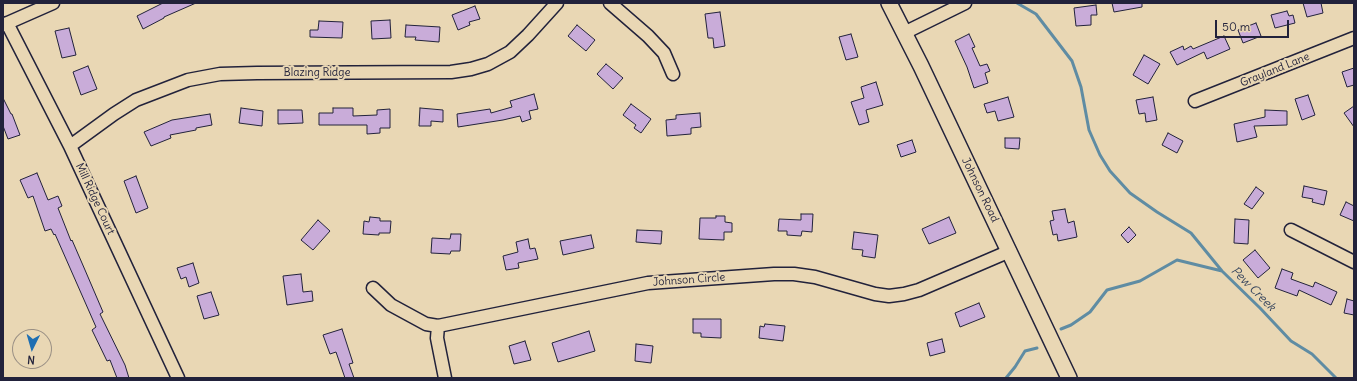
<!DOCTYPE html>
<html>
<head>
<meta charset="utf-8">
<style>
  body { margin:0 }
  #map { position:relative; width:1357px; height:381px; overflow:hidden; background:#e9d7b4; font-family:Delius,sans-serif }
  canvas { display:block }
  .frame { position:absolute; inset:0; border:4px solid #22223b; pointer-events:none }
  .north { position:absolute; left:12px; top:329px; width:40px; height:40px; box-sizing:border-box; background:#e9d7b4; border:1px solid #998f84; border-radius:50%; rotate:185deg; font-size:11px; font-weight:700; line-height:16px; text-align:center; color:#22223b }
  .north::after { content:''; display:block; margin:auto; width:14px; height:18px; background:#1f6fb2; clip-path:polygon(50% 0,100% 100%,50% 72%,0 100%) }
  .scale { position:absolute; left:1215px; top:20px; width:74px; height:18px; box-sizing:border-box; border:2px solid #22223b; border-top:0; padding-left:5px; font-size:12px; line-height:14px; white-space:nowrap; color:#22223b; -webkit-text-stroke:3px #e9d7b4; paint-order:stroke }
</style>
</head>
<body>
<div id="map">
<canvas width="1357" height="381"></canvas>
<div class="frame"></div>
<div class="north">N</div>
<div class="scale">50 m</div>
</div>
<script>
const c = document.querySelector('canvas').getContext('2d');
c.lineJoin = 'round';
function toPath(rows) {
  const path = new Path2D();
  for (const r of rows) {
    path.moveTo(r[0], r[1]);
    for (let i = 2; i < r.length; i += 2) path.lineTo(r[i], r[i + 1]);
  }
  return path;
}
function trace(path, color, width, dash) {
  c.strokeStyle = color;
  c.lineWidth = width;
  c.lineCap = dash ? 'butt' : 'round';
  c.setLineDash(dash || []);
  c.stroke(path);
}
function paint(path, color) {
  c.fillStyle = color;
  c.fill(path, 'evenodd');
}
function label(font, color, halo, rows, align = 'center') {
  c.font = font + ' Delius,sans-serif';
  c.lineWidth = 4;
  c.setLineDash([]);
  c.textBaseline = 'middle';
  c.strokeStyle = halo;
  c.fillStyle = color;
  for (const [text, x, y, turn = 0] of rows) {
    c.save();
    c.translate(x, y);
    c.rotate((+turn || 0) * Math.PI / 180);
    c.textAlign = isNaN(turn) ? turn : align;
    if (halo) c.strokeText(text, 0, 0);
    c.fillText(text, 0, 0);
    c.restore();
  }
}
const stream = toPath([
  [1017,3,1036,14,1072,61,1081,87,1089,130,1100,155,1110,171,1130,193,1157,212,1191,233,1222,271,1260,308,1291,341,1312,354,1336,378],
  [1061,329,1071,325,1090,312,1107,290,1140,281,1177,260,1222,271],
  [1006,378,1015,367,1025,351,1037,348]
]);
const building = toPath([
  [163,3,196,3,164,17,164,18,143,29,137,16,163,3],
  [1112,3,1142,3,1142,7,1114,12,1112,3],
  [1303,3,1321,3,1323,13,1307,17,1303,3],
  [1096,5,1097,15,1091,15,1091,25,1076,26,1074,8,1096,5],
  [475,6,480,19,469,22,470,25,458,30,452,15,475,6],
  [1287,11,1289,16,1293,15,1295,23,1275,28,1271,15,1287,11],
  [720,12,725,46,714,48,713,38,708,38,705,14,720,12],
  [390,20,391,38,372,39,371,21,390,20],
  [319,21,343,22,342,38,310,37,310,30,318,30,319,21],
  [1256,23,1261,36,1243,43,1238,30,1256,23],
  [406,25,440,27,439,42,415,40,416,37,405,37,406,25],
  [577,25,595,40,586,51,568,36,577,25],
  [69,28,76,55,62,58,55,31,69,28],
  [851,34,858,57,846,60,839,37,851,34],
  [969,34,975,47,972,48,980,66,987,64,990,71,985,73,988,83,974,88,967,67,955,41,969,34],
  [1224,36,1230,49,1207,59,1204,52,1177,65,1170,52,1183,46,1184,50,1191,46,1193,49,1224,36],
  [1144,55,1160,64,1148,84,1133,75,1144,55],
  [606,64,623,78,613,89,597,74,606,64],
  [88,66,97,89,81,95,73,72,88,66],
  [1354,68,1354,85,1347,87,1342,72,1354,68],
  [876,82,883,105,866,110,869,122,859,125,851,102,864,98,861,87,876,82],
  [534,94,538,109,529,111,531,119,522,122,520,116,503,120,458,127,457,114,490,109,491,113,512,107,510,101,534,94],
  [1308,95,1315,115,1302,120,1295,99,1308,95],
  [1008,97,1014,117,998,121,995,111,987,113,984,104,1008,97],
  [1153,97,1157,120,1146,122,1145,113,1139,114,1136,100,1153,97],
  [3,98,11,114,12,114,20,135,8,139,3,126,3,98],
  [631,104,651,119,641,133,634,128,636,125,623,115,631,104],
  [1354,106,1354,127,1344,113,1354,106],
  [241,108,263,111,262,126,239,123,241,108],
  [333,108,353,108,353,116,377,115,377,110,390,109,390,128,380,128,380,133,367,134,367,125,319,125,319,113,333,113,333,108],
  [420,108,443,110,443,122,431,121,431,126,419,126,420,108],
  [278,110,302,110,303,123,278,124,278,110],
  [1265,110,1287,111,1287,125,1254,126,1257,137,1237,142,1234,124,1265,117,1265,110],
  [700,113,701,127,691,128,691,134,667,136,666,120,676,119,676,115,700,113],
  [210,114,212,125,196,128,196,130,170,135,171,138,151,146,144,132,172,120,210,114],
  [1168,133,1183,141,1177,153,1162,145,1168,133],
  [1005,138,1020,138,1019,149,1005,148,1005,138],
  [912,140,916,152,901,157,897,145,912,140],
  [37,173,48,200,58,196,62,206,58,208,71,241,72,240,85,270,103,312,100,314,125,365,129,378,117,378,110,360,107,361,92,330,96,327,55,234,54,235,51,229,45,231,33,196,28,198,20,180,37,173],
  [136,176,148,208,136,213,124,181,136,176],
  [1304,186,1327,191,1324,205,1312,202,1313,199,1302,197,1304,186],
  [1256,187,1264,193,1252,209,1244,204,1256,187],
  [1346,202,1354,206,1354,221,1340,215,1346,202],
  [1065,209,1068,223,1074,221,1077,237,1058,241,1057,234,1053,235,1050,221,1054,220,1052,211,1065,209],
  [801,214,813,214,812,232,802,231,801,236,787,235,787,231,778,231,779,219,801,220,801,214],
  [716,216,725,216,725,222,732,223,732,232,724,232,724,240,699,239,700,218,716,218,716,216],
  [370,217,380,218,380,221,391,221,390,233,379,233,379,235,363,234,364,221,369,222,370,217],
  [949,217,956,233,929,244,922,229,949,217],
  [1235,219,1249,220,1248,244,1234,243,1235,219],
  [318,220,330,231,313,250,301,240,318,220],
  [1129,227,1136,235,1128,243,1121,235,1129,227],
  [637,230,662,231,661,244,636,242,637,230],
  [854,232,878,235,875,258,862,256,863,250,852,249,854,232],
  [451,234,461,234,460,251,451,251,450,254,431,253,432,238,450,239,451,234],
  [591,235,594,248,563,255,560,241,591,235],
  [528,239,530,249,535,248,538,259,518,263,519,268,506,270,503,256,518,252,516,242,528,239],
  [1255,250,1270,268,1258,278,1243,260,1255,250],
  [193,263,199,283,189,287,186,277,181,279,177,268,193,263],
  [1282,269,1293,273,1291,279,1313,287,1315,282,1337,292,1331,305,1299,290,1297,296,1275,288,1282,269],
  [301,274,303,292,312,291,313,301,287,305,283,276,301,274],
  [211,292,219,315,204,319,197,296,211,292],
  [1347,299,1354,301,1354,315,1344,313,1347,299],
  [979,303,985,317,960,327,955,313,979,303],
  [693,319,721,319,721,338,701,337,701,333,693,333,693,319],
  [765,324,785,326,783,341,759,338,760,326,764,327,765,324],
  [342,329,353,363,349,364,354,378,345,378,336,352,330,354,323,335,342,329],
  [589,331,595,351,558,362,552,343,589,331],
  [942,339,945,352,930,356,927,343,942,339],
  [525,341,531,360,514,364,509,346,525,341],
  [636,344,653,346,651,363,635,361,636,344]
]);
const minor = toPath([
  [610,3,648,36,664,53,673,74],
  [7,23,70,146,178,378],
  [3,25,53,3],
  [904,33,965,3],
  [1195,101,1354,38],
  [70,146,114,114,136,100,188,80,220,74,257,73,451,72,471,69,488,64,510,52,528,35,557,3],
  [1291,230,1354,262],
  [373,288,391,305,426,324,438,326,648,283,774,274,794,274,815,277,875,294,889,296,904,294,919,290,1010,251],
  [438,326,437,338,445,378]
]);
const tertiary = toPath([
  [889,3,921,66,1069,378]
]);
const streetNames = [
  ["Grayland Lane",1275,70,-22],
  ["Blazing Ridge",317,73],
  ["Johnson Road",980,190,64],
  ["Mill Ridge Court",95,199,65],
  ["Johnson Circle",689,280,-4]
];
const waterNames = [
  ["Pew Creek",1253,289,45]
];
trace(stream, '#5f8ca3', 3);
paint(building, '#c9acd9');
trace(building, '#22223b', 1);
trace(minor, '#22223b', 15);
trace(tertiary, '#22223b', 18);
trace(minor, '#e9d7b4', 12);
trace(tertiary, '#e9d7b4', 15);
label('11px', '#22223b', '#e9d7b4', streetNames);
label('italic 12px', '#36455e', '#e9d7b4', waterNames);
</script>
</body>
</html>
